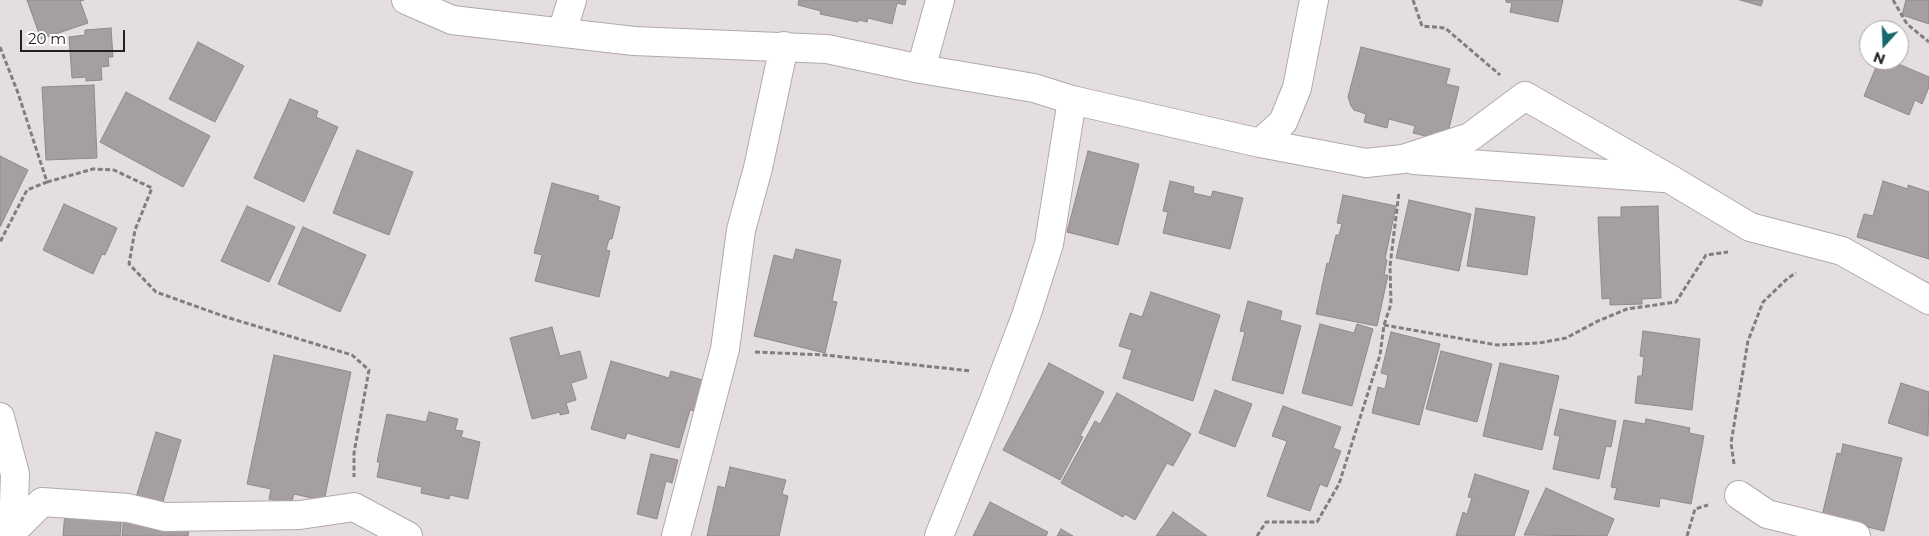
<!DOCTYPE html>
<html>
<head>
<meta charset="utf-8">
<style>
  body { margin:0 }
  #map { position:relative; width:1929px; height:536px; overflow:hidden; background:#e5dee1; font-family:Montserrat,sans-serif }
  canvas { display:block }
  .north { position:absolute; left:1859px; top:20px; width:50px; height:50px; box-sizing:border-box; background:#fff; border:1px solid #a7a6a6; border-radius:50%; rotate:200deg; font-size:14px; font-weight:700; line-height:20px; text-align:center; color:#222021 }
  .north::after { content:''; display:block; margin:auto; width:18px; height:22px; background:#1a676d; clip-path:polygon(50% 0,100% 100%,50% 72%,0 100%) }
  .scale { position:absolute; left:20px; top:30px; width:105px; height:22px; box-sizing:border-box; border:2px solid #222021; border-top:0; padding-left:6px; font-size:15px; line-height:18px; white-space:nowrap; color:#222021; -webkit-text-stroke:4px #fff; paint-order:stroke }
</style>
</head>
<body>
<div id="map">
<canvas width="1929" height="536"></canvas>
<div class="north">N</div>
<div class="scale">20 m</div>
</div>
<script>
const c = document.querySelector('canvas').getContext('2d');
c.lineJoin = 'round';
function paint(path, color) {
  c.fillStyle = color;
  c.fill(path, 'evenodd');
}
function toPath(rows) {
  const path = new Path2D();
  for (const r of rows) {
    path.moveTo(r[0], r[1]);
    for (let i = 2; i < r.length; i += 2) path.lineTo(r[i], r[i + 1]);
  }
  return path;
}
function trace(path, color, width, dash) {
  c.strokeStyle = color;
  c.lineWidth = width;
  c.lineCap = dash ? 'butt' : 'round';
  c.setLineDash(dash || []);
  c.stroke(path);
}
const building = toPath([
  [27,0,84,0,80,1,88,23,41,39,27,0],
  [799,0,906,0,905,5,897,3,892,24,868,18,867,22,859,20,858,22,820,14,821,11,798,5,799,0],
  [1506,0,1563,0,1558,22,1510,12,1512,3,1506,2,1506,0],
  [1740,0,1763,0,1761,6,1740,0],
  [1906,0,1929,0,1929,24,1902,15,1906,0],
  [111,28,113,57,108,57,109,66,101,67,102,80,86,81,86,77,72,78,69,37,85,35,85,30,111,28],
  [198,42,244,66,215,122,169,99,198,42],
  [1361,47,1450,69,1446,84,1459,87,1446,141,1413,133,1415,126,1389,119,1387,128,1364,122,1366,114,1354,110,1351,106,1348,97,1361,47],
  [1879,60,1889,60,1929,77,1929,87,1922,104,1915,100,1909,115,1864,96,1879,60],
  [94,85,97,158,46,160,42,87,94,85],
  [126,92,210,136,183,187,100,142,126,92],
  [290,99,318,111,316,117,338,127,304,202,254,178,290,99],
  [357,150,413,172,389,235,333,213,357,150],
  [1088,151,1139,164,1118,245,1067,232,1088,151],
  [0,156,28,170,0,227,0,156],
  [1170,181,1194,187,1193,193,1211,197,1213,191,1243,198,1230,249,1163,233,1168,212,1163,211,1170,181],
  [1883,181,1908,189,1908,185,1929,192,1929,259,1857,237,1864,214,1873,216,1883,181],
  [552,183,599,196,598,200,620,207,612,239,609,239,606,250,610,251,599,297,535,281,542,255,534,253,552,183],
  [1343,195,1396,206,1385,259,1387,260,1384,275,1388,275,1377,326,1316,314,1327,263,1329,264,1336,235,1339,235,1342,224,1337,223,1343,195],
  [1409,200,1471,214,1459,271,1396,258,1409,200],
  [64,204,117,228,105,255,102,254,93,274,43,250,64,204],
  [247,206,295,227,269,282,221,261,247,206],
  [1658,206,1661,298,1642,299,1642,304,1610,305,1610,298,1602,299,1598,217,1621,217,1621,207,1658,206],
  [1476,208,1535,217,1527,275,1467,266,1476,208],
  [303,227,366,255,340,312,278,284,303,227],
  [796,249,841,260,832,301,837,302,825,353,754,336,774,255,793,260,796,249],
  [1151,292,1220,315,1193,401,1123,378,1132,350,1119,346,1130,313,1142,317,1151,292],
  [1248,301,1282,311,1280,320,1301,326,1283,394,1232,380,1245,332,1240,331,1248,301],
  [1320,324,1354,333,1357,324,1373,329,1352,406,1302,393,1320,324],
  [552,327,560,356,580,351,587,378,571,383,576,400,566,403,569,413,560,415,560,412,532,419,510,338,552,327],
  [1643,331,1700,339,1692,410,1635,403,1638,376,1642,376,1644,357,1640,356,1643,331],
  [1391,332,1440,344,1419,425,1372,413,1378,387,1385,389,1388,375,1381,373,1391,332],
  [1441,351,1492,364,1477,422,1426,409,1441,351],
  [274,355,351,372,324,501,294,494,291,504,269,499,271,489,247,484,274,355],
  [611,361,669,378,671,371,706,381,696,411,690,410,679,448,627,433,625,439,591,429,611,361],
  [1049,363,1104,392,1080,436,1083,437,1060,480,1003,450,1049,363],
  [1500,363,1559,376,1542,450,1483,436,1500,363],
  [1901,383,1929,392,1928,436,1888,423,1901,383],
  [1215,390,1252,404,1235,447,1199,433,1215,390],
  [1117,393,1191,434,1173,466,1167,463,1135,520,1125,514,1123,517,1061,483,1095,421,1100,424,1117,393],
  [1283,406,1341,427,1333,448,1341,451,1327,487,1320,484,1310,511,1267,496,1287,441,1272,436,1283,406],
  [1560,409,1616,421,1611,447,1606,446,1599,479,1553,469,1560,436,1554,435,1560,409],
  [429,412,458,419,455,430,463,431,461,437,480,442,468,499,450,495,449,499,421,493,422,487,377,477,380,462,377,462,387,414,426,422,429,412],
  [1646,419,1690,428,1689,433,1704,436,1691,504,1660,498,1659,507,1614,499,1617,488,1611,487,1624,420,1645,424,1646,419],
  [156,432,181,440,160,512,134,504,156,432],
  [1843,444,1902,458,1884,531,1822,516,1837,453,1841,454,1843,444],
  [651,454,678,460,672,483,666,481,657,519,637,514,651,454],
  [730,467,786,480,782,494,788,496,779,536,707,536,718,486,725,488,730,467],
  [1475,474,1529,491,1514,536,1456,536,1463,512,1467,514,1472,498,1468,497,1475,474],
  [1546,488,1614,519,1607,536,1524,535,1546,488],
  [990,502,1048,532,1046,536,973,536,990,502],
  [65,512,122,516,120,536,63,536,65,512],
  [1173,512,1207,536,1156,536,1173,512],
  [124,516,190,523,188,536,122,536,124,516],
  [1061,529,1073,536,1057,536,1061,529]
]);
const path = toPath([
  [1413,0,1422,26,1445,28,1500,75],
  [1893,0,1907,24,1929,42],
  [0,47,18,93,47,182,27,190,0,242],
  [47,182,93,169,114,170,152,188,135,230,129,264,156,292,226,317,352,355,369,370,354,453,354,477],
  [1384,325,1497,345,1539,343,1566,338,1598,321,1627,309,1676,302,1706,255,1728,252],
  [755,352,825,355,971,371],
  [1734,464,1731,443,1748,341,1763,302,1788,278,1796,273],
  [1257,536,1266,522,1317,522,1339,484,1380,355,1384,325,1391,304,1390,266,1399,192],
  [1687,536,1695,509,1708,505]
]);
const street = toPath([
  [406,0,452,20,634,41,827,49,921,69,1034,88,1072,100,1260,143,1366,163,1403,159,1470,137,1525,96,1670,179,1750,227,1842,251,1929,300],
  [562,32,572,0],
  [921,69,940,0],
  [1260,143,1283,122,1297,88,1314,0],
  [1414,160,1663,178],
  [0,417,15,474,13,536],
  [1739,495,1767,514,1856,536],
  [14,530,42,502,128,508,165,517,300,515,354,507,408,536],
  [676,536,725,349,741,230,758,168,784,46],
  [939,536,994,400,1026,316,1049,244,1072,100]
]);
paint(building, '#a69fa1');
trace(building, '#8f898b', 1);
trace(street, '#b0a9ac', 30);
trace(path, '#827d7f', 3, [5, 2.5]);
trace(street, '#fff', 28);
</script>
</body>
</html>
